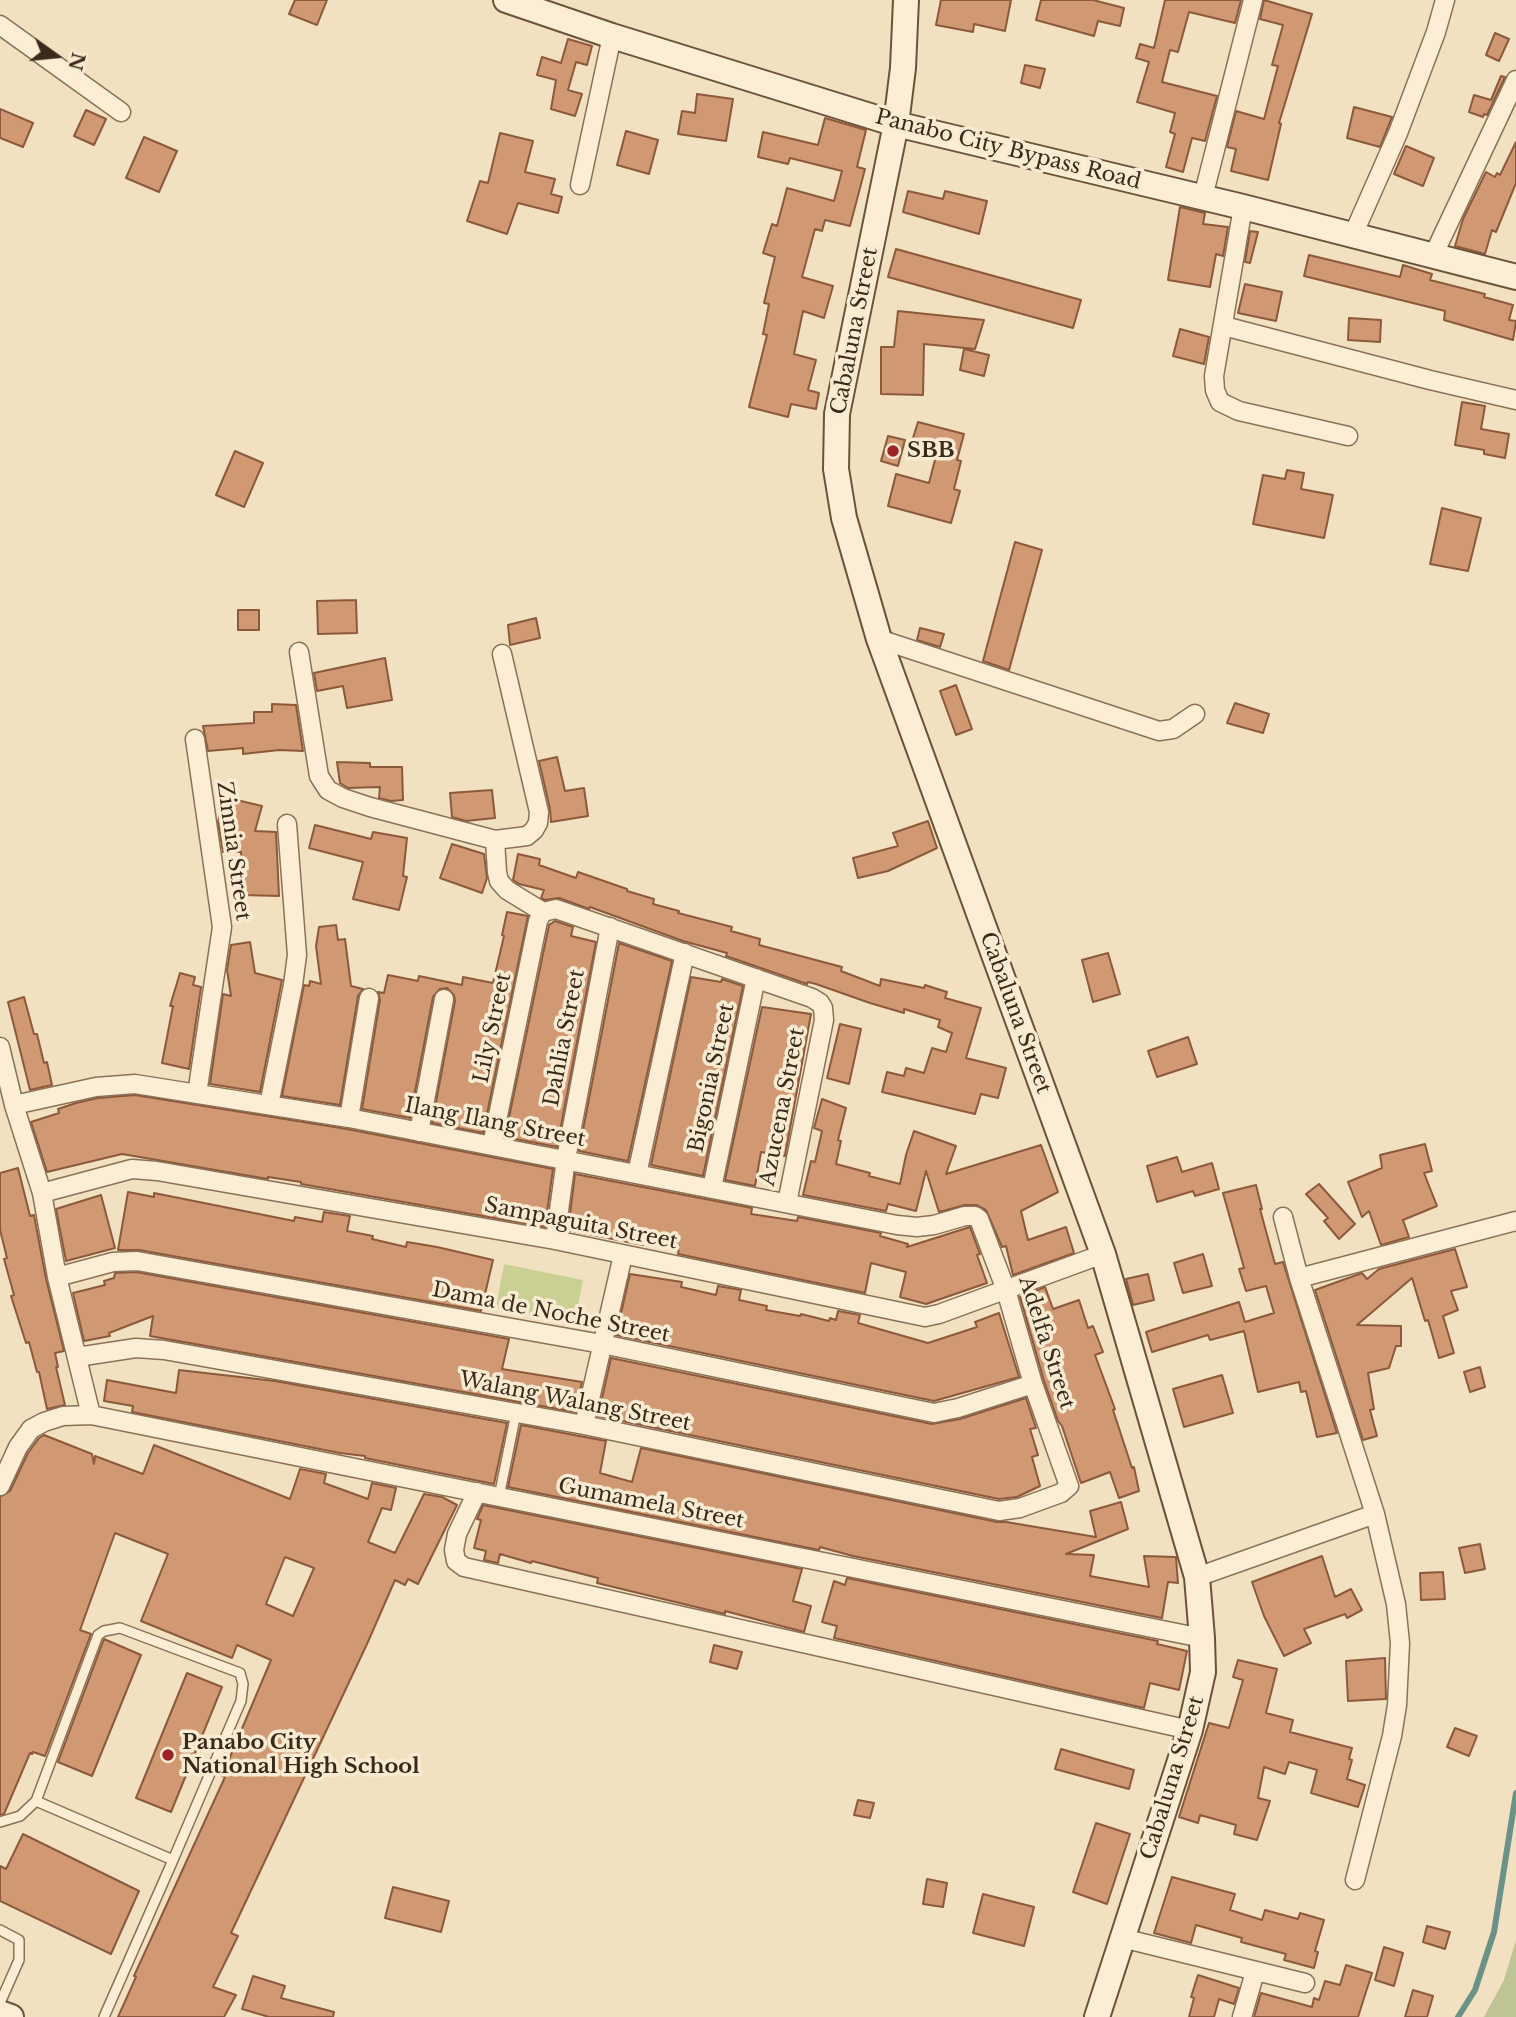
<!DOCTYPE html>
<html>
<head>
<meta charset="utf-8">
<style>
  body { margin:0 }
  #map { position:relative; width:1516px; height:2017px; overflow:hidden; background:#f1e1c1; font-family:"Libre Baskerville",serif }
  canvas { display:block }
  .north { position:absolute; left:21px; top:21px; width:70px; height:70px; -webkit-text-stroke:5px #f8ebd1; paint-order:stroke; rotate:105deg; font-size:19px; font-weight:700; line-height:28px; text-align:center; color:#3a2a1c }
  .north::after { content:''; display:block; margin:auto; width:24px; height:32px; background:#3a2a1c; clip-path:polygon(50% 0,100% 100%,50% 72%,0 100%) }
</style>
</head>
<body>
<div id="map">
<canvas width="1516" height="2017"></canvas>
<div class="north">N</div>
</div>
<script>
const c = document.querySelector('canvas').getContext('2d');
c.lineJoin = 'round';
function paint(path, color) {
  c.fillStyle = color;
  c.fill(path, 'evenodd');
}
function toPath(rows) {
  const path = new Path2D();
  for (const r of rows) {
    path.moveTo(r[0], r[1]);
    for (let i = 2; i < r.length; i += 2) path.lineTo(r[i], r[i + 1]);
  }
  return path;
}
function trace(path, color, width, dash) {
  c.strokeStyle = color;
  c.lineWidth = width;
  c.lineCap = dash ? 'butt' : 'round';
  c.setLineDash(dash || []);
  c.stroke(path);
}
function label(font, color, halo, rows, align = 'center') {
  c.font = font + ' "Libre Baskerville",serif';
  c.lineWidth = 7;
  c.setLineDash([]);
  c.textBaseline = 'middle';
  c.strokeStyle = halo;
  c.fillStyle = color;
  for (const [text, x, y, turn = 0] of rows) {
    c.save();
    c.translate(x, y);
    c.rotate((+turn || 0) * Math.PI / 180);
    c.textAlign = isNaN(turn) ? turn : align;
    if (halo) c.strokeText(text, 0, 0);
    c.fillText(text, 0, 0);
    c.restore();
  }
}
const green = toPath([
  [504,1264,583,1280,575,1323,496,1308]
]);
const cemetery = toPath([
  [1516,1940,1516,2017,1484,2017,1504,1980]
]);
const stream = toPath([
  [1458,2017,1475,1990,1494,1932,1516,1793]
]);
const building = toPath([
  [295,0,327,0,317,25,289,14,295,0],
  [941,0,1011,0,1005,31,974,24,973,32,936,25,941,0],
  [1041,0,1093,0,1124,8,1120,26,1098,21,1094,36,1036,20,1041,0],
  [1165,0,1241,0,1235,23,1189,12,1178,52,1170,50,1162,82,1217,96,1205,141,1192,138,1183,172,1166,167,1175,134,1170,132,1175,113,1137,102,1149,62,1136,58,1140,44,1154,48,1165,0],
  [1264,0,1312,14,1279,123,1281,124,1268,180,1231,171,1236,149,1227,147,1236,111,1264,119,1278,66,1272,65,1283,25,1260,19,1264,0],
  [1495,33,1509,39,1499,61,1486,55,1495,33],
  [568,39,592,46,587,65,576,62,568,90,582,94,575,116,551,109,556,80,537,75,542,57,561,63,568,39],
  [1025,65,1045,69,1040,88,1021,83,1025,65],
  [1501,76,1505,77,1487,115,1484,114,1483,117,1469,112,1474,95,1491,100,1501,76],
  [697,94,733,99,726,141,678,134,682,111,695,113,697,94],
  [1354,107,1392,117,1380,147,1347,138,1354,107],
  [0,109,33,123,23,147,0,138,0,109],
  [86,110,106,119,94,145,74,136,86,110],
  [825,118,866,130,857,167,865,169,850,226,825,220,822,231,815,229,802,277,833,286,824,318,803,311,794,354,816,360,808,390,819,393,816,409,791,404,788,417,749,407,767,335,763,334,769,304,764,303,775,257,763,253,772,224,777,226,787,188,834,201,842,171,790,158,788,164,758,157,763,132,818,145,825,118],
  [626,131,658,140,649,174,617,165,626,131],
  [500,133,533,141,525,172,555,179,551,194,562,197,558,213,518,203,507,234,467,221,480,181,488,183,500,133],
  [144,137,177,151,159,192,126,178,144,137],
  [1516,142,1516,183,1496,232,1492,230,1485,254,1455,246,1463,219,1486,172,1495,177,1497,173,1500,175,1516,142],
  [1406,146,1434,158,1423,186,1394,174,1406,146],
  [908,191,943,199,945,191,987,201,979,234,903,212,908,191],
  [1180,207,1205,213,1203,224,1228,227,1223,256,1216,254,1210,287,1168,280,1180,207],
  [1250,231,1258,232,1250,263,1245,262,1250,231],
  [896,249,1081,300,1073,328,888,277,896,249],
  [1309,255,1400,277,1403,265,1432,274,1430,280,1485,294,1484,297,1513,305,1509,320,1516,321,1513,340,1444,320,1445,311,1304,276,1309,255],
  [1245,284,1282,292,1276,321,1238,313,1245,284],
  [898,311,984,320,975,349,924,344,923,395,881,394,881,347,894,347,898,311],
  [1349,318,1381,320,1380,342,1348,340,1349,318],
  [1180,329,1209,337,1204,364,1173,356,1180,329],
  [964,349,989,355,984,376,960,370,964,349],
  [1462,402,1485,406,1481,429,1509,434,1505,458,1484,454,1484,450,1455,445,1462,402],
  [918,422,964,434,957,460,961,461,954,489,960,491,951,523,888,506,896,474,929,483,938,448,912,441,918,422],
  [888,436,905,440,898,466,881,461,888,436],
  [235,451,263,463,244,507,216,495,235,451],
  [1287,470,1304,473,1301,489,1333,495,1324,538,1253,524,1263,475,1285,479,1287,470],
  [1442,508,1481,518,1468,571,1430,564,1442,508],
  [1015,542,1042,550,1009,670,983,661,1015,542],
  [356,600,357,633,318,634,317,601,356,600],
  [238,610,259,610,259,630,238,630,238,610],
  [536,618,540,638,510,645,508,625,536,618],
  [920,628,944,634,940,647,917,640,920,628],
  [385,658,392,700,347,708,343,686,317,691,314,673,385,658],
  [956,685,972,729,956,735,940,691,956,685],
  [1235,703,1269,714,1263,733,1227,723,1235,703],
  [272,704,296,705,303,751,279,750,243,754,243,748,208,751,203,726,254,723,254,712,272,712,272,704],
  [557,757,565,791,584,788,588,816,551,822,550,809,539,761,557,757],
  [337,762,370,763,370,767,402,767,403,800,391,801,379,798,380,787,348,788,340,783,337,762],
  [492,790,495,818,466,821,452,817,450,793,492,790],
  [224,797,262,806,255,831,276,832,279,896,243,895,241,852,223,852,218,822,224,797],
  [928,821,937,848,888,871,858,878,853,858,898,846,893,833,928,821],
  [315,825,371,839,373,832,407,838,403,876,407,877,399,910,353,899,363,862,309,848,315,825],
  [452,844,484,854,487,878,482,893,440,878,452,844],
  [518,854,540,859,539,865,576,878,578,872,627,889,627,891,654,899,653,904,679,911,678,913,732,927,731,931,760,939,759,945,842,967,841,971,880,986,881,979,924,988,925,985,947,992,945,998,981,1008,966,1058,1006,1068,998,1098,981,1094,975,1114,882,1092,887,1072,904,1076,906,1068,924,1073,932,1048,946,1052,952,1033,938,1027,940,1020,904,1009,904,1013,870,1003,816,984,808,982,807,984,726,956,727,953,683,941,590,907,589,909,559,898,545,900,541,898,544,890,519,884,513,880,518,854],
  [507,912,528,916,483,1133,432,1123,455,1001,454,995,447,988,440,989,433,997,410,1118,362,1109,380,1000,378,992,384,993,388,975,418,981,419,976,462,985,463,977,493,983,504,936,502,935,507,912],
  [555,921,573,927,571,936,596,942,557,1147,505,1137,549,925,555,921],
  [336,925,338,940,345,939,351,986,363,989,358,996,340,1105,282,1096,304,985,309,986,310,981,321,984,316,946,319,927,336,925],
  [250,942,255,973,282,980,260,1092,210,1084,223,994,231,996,227,970,231,945,250,942],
  [619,943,672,961,628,1161,579,1151,619,943],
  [1108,953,1120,994,1093,1002,1082,960,1108,953],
  [180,973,195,977,193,985,201,987,189,1069,162,1063,173,1006,170,1006,180,973],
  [691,977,721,982,722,979,743,986,703,1176,651,1165,691,977],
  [24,997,34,1034,37,1034,44,1063,47,1062,52,1085,30,1090,8,1002,24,997],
  [762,1007,811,1014,785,1156,761,1152,755,1186,725,1180,762,1007],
  [840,1024,861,1029,849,1084,827,1078,840,1024],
  [1188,1037,1197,1064,1157,1077,1148,1051,1188,1037],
  [135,1095,347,1129,553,1169,545,1227,301,1184,301,1182,268,1177,268,1179,122,1154,47,1172,31,1122,59,1113,58,1109,76,1103,98,1098,135,1095],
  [822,1099,846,1108,838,1140,841,1141,836,1164,870,1173,869,1176,900,1184,906,1155,914,1131,956,1146,946,1174,1041,1145,1058,1192,1021,1211,1028,1240,1066,1227,1074,1253,1013,1275,1006,1246,1002,1247,986,1210,976,1205,965,1205,939,1212,926,1171,916,1211,888,1204,886,1211,803,1195,811,1161,815,1162,822,1131,814,1128,822,1099],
  [1425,1144,1432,1171,1424,1173,1437,1206,1403,1220,1409,1237,1381,1245,1369,1211,1362,1217,1348,1182,1382,1168,1380,1155,1425,1144],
  [1177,1157,1182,1172,1212,1163,1219,1189,1195,1196,1193,1191,1157,1202,1147,1166,1177,1157],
  [18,1168,30,1216,34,1215,46,1279,64,1351,55,1353,58,1367,56,1367,65,1405,47,1409,39,1372,37,1372,29,1342,26,1343,11,1296,14,1295,4,1259,7,1258,0,1230,0,1173,18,1168],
  [575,1174,752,1208,751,1214,797,1221,798,1217,881,1233,880,1236,908,1244,907,1247,970,1227,980,1254,977,1255,987,1283,926,1304,900,1297,906,1272,871,1263,865,1293,678,1254,679,1246,643,1242,643,1245,568,1230,575,1174],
  [1319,1184,1355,1224,1339,1239,1324,1221,1328,1218,1306,1194,1319,1184],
  [1256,1185,1262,1209,1260,1209,1275,1264,1283,1262,1337,1433,1317,1437,1306,1391,1301,1392,1299,1382,1258,1392,1244,1331,1210,1340,1208,1335,1152,1352,1146,1332,1239,1302,1245,1322,1274,1313,1266,1286,1246,1291,1239,1269,1244,1268,1223,1193,1256,1185],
  [128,1192,154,1197,154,1193,294,1221,295,1217,322,1222,324,1212,350,1216,347,1231,373,1236,372,1239,406,1247,407,1242,437,1247,493,1260,481,1311,139,1250,118,1250,128,1192],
  [101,1195,115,1248,66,1261,56,1209,101,1195],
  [1455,1249,1467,1287,1451,1291,1458,1310,1443,1316,1454,1353,1439,1358,1428,1320,1425,1321,1412,1278,1357,1325,1401,1326,1401,1346,1396,1346,1389,1368,1368,1373,1374,1409,1370,1410,1377,1436,1363,1440,1315,1290,1362,1273,1367,1279,1379,1269,1455,1249],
  [1203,1254,1212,1286,1183,1293,1174,1263,1203,1254],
  [136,1272,509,1339,502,1369,582,1382,575,1412,150,1336,153,1316,109,1333,110,1336,84,1341,73,1293,105,1285,104,1281,114,1278,115,1273,136,1272],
  [630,1274,682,1282,681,1287,716,1295,718,1286,741,1290,739,1300,767,1306,766,1310,800,1316,801,1314,829,1321,830,1318,836,1320,838,1311,860,1315,858,1323,928,1343,977,1327,975,1322,999,1313,1019,1377,934,1401,616,1335,630,1274],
  [1148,1274,1154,1300,1133,1305,1126,1279,1148,1274],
  [1045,1287,1053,1309,1079,1300,1088,1328,1093,1326,1103,1352,1095,1355,1115,1409,1113,1410,1132,1468,1134,1467,1139,1491,1119,1498,1110,1472,1081,1483,1062,1426,1058,1421,1044,1381,1020,1297,1045,1287],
  [611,1358,932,1424,960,1419,1026,1398,1036,1428,1030,1429,1038,1455,1032,1457,1040,1486,1017,1497,999,1499,598,1416,611,1358],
  [1480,1367,1485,1387,1470,1392,1464,1372,1480,1367],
  [179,1370,275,1381,507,1423,494,1484,365,1458,365,1456,340,1453,132,1412,133,1406,104,1401,107,1380,176,1393,179,1370],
  [1222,1375,1233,1413,1184,1427,1173,1389,1222,1375],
  [521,1425,606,1441,600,1473,632,1482,641,1448,997,1522,1006,1522,1096,1537,1090,1511,1121,1502,1128,1529,1066,1554,1094,1555,1090,1576,1149,1587,1144,1556,1176,1557,1178,1583,1168,1582,1162,1618,853,1556,820,1547,819,1550,508,1487,521,1425],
  [44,1435,92,1454,94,1464,95,1456,143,1474,154,1445,290,1499,300,1469,326,1474,324,1483,368,1499,372,1483,396,1488,391,1510,382,1508,368,1542,395,1553,424,1494,442,1497,457,1505,418,1584,408,1579,405,1585,395,1580,367,1644,231,1933,238,1936,213,1987,236,1995,224,2017,118,2017,136,1977,134,1976,225,1777,222,1776,271,1660,237,1645,232,1658,141,1621,168,1554,115,1533,80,1630,91,1634,45,1756,33,1752,32,1754,30,1753,4,1814,0,1815,0,1497,10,1491,28,1453,39,1438,44,1435],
  [285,1557,314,1568,293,1616,266,1604,285,1557],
  [483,1505,802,1569,793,1601,811,1606,804,1632,725,1611,725,1614,597,1583,598,1578,532,1561,531,1563,500,1554,498,1563,484,1560,486,1551,474,1548,481,1520,477,1519,483,1505],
  [1480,1544,1485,1569,1465,1573,1459,1548,1480,1544],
  [1322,1556,1335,1597,1351,1589,1362,1610,1347,1618,1345,1614,1304,1629,1311,1643,1284,1656,1264,1616,1252,1582,1322,1556],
  [1443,1572,1445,1599,1421,1600,1420,1573,1443,1572],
  [847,1578,1158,1641,1157,1644,1187,1651,1179,1690,1150,1683,1144,1708,834,1638,837,1626,822,1622,834,1581,845,1585,847,1578],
  [104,1639,141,1655,92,1776,58,1762,104,1639],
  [714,1645,742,1652,737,1669,710,1662,714,1645],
  [1385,1658,1386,1699,1348,1701,1346,1661,1385,1658],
  [1238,1660,1277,1669,1266,1713,1293,1720,1290,1732,1352,1748,1349,1759,1352,1760,1347,1779,1365,1785,1358,1807,1311,1793,1317,1770,1289,1762,1285,1774,1264,1767,1258,1798,1270,1801,1257,1840,1234,1834,1236,1825,1200,1815,1198,1823,1179,1817,1209,1723,1229,1728,1243,1680,1233,1677,1238,1660],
  [187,1673,222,1687,171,1812,136,1798,187,1673],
  [1455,1728,1477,1736,1469,1756,1447,1747,1455,1728],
  [1061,1749,1134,1770,1129,1789,1055,1769,1061,1749],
  [858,1800,874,1803,870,1818,854,1815,858,1800],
  [1096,1823,1130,1834,1107,1904,1073,1892,1096,1823],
  [23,1834,139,1891,111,1954,0,1901,0,1866,6,1869,23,1834],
  [1172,1877,1235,1894,1230,1910,1262,1920,1265,1910,1298,1919,1300,1913,1324,1920,1315,1951,1318,1952,1314,1968,1284,1960,1286,1954,1241,1942,1242,1938,1196,1925,1191,1943,1154,1933,1172,1877],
  [927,1879,947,1883,943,1907,923,1904,927,1879],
  [393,1887,449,1901,441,1932,385,1918,393,1887],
  [983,1894,1034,1907,1024,1946,973,1933,983,1894],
  [1427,1926,1450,1932,1445,1949,1423,1942,1427,1926],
  [1384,1947,1403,1953,1394,1986,1375,1980,1384,1947],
  [1346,1965,1372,1973,1358,2017,1254,2017,1261,1993,1312,2007,1314,1998,1319,2000,1325,1981,1340,1985,1346,1965],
  [1198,1975,1239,1988,1234,2004,1219,1999,1214,2017,1189,2017,1194,1998,1191,1997,1198,1975],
  [253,1976,285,1986,281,1998,334,2012,333,2017,269,2017,242,2009,253,1976],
  [1413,1990,1433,1996,1427,2017,1405,2017,1413,1990]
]);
const lane = toPath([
  [499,1497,516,1413],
  [36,1801,98,1635,104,1631,120,1628,240,1673,243,1684,241,1701,173,1860],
  [0,1822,20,1816,36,1801,173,1860,104,2017],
  [0,1930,19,1940,19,1960,0,2003]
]);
const street = toPath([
  [0,25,121,112],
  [580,185,612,36],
  [1203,197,1253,0],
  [1243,207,1214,376,1215,390,1220,402,1239,411,1348,436],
  [1353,235,1398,133,1436,32,1445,0],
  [1434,254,1516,80],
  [1224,326,1430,380,1516,400],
  [879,639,1159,731,1173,729,1195,714],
  [299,652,319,776,328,790,343,798,370,807,495,840],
  [502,654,539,812,538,823,534,830,527,836,495,840,497,872,499,881,507,890,543,912],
  [195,739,222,927,197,1094],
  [0,1047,14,1105,42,1193,57,1277,91,1415],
  [14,1105,96,1087,135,1084,349,1118,897,1225,917,1227,934,1225,965,1216,975,1216,979,1219,1006,1290,1033,1384,1069,1486,1061,1493,1020,1508,999,1511,584,1425,164,1350,136,1348,77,1357],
  [269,1105,293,985,297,955,287,824],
  [349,1118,369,998],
  [419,1132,444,999],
  [492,1145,538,921,543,912,556,909,812,998,820,1003,823,1008,824,1020,787,1203],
  [637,1174,685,953],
  [712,1188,756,978],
  [42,1193,132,1169,157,1171,555,1240,925,1317,939,1314,1103,1254],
  [1283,1217,1299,1278,1375,1514,1396,1604,1400,1643,1397,1705,1392,1736,1355,1880],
  [555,1240,566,1159,610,927],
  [57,1277,113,1262,137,1261,602,1344,934,1413,958,1408,1033,1384],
  [1299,1278,1516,1221],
  [584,1425,623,1255],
  [0,1486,18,1447,31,1429,44,1422,63,1416,91,1415,1202,1638],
  [477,1492,457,1534,454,1550,456,1561,464,1567,1190,1730],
  [1197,1577,1375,1514],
  [1122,1938,1305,1983],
  [1242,2017,1255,1972]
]);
const secondary = toPath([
  [506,0,612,36,896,124,1243,207,1516,277],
  [906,0,903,68,896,124,837,414,836,469,844,518,879,639,1103,1254,1197,1577,1202,1638,1203,1672,1190,1730,1097,2017],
  [0,2013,11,2017]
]);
const markers = [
  [893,451,7,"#9e2327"],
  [168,1755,7,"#9e2327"]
];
const streetNames = [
  ["Panabo City Bypass Road",1008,150,14],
  ["Cabaluna Street",855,331,-79],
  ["Zinnia Street",233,851,82],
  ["Cabaluna Street",1015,1013,70],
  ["Lily Street",493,1028,-78],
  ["Dahlia Street",565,1038,-79],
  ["Bigonia Street",712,1078,-78],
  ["Azucena Street",783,1107,-79],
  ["Ilang Ilang Street",495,1123,11],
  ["Sampaguita Street",581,1224,11],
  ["Dama de Noche Street",551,1313,11],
  ["Adelfa Street",1046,1343,72],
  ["Walang Walang Street",575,1402,11],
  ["Gumamela Street",651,1504,11],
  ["Cabaluna Street",1173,1778,-73]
];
const poiNames = [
  ["SBB",907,451],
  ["Panabo City",182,1743],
  ["National High School",182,1767]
];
paint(green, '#cad094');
paint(cemetery, '#bfc494');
trace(stream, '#6a9287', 6);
paint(building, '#d19874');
trace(building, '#8c593b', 2);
trace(lane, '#8b7157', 12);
trace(street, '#8b7157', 21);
trace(secondary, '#6d523a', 28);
trace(lane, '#fbeed5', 9);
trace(street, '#fbeed5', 18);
trace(secondary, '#fbeed5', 24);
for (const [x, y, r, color] of markers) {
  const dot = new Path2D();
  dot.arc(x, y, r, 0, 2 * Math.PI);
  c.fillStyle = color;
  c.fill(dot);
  trace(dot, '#f8ebd1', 2.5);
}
label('21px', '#3a2a1c', '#f8ebd1', streetNames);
label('bold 21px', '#3a2a1c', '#f8ebd1', poiNames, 'left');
</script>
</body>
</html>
